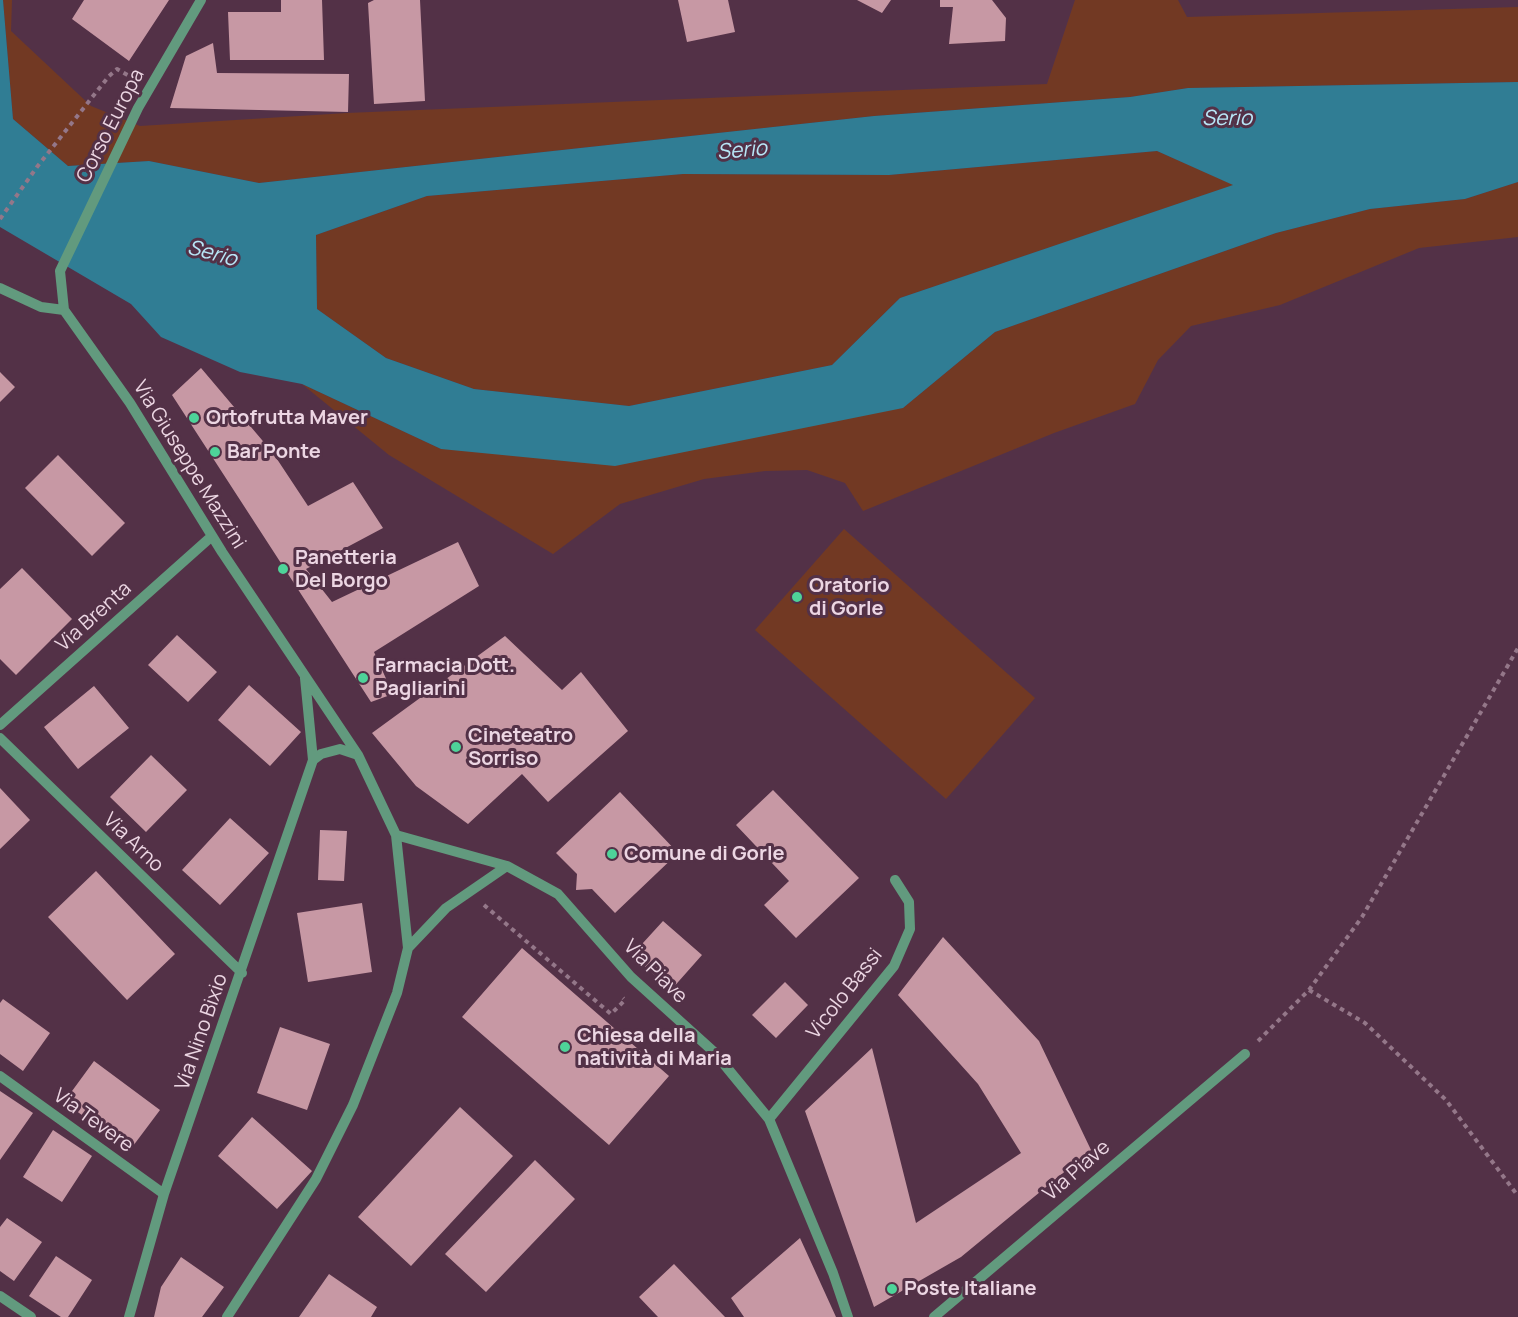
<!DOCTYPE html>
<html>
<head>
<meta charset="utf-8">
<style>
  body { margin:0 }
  canvas { display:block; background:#533147 }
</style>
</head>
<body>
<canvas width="1518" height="1317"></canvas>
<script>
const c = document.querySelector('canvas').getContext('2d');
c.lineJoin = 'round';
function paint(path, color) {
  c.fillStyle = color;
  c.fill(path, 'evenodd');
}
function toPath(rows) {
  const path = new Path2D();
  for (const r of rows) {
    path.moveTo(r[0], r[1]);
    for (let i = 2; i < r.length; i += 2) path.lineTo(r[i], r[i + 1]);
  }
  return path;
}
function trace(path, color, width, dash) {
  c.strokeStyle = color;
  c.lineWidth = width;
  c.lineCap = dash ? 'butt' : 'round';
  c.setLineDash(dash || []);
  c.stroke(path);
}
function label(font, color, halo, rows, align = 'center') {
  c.font = font + ' Manrope,sans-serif';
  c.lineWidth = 6;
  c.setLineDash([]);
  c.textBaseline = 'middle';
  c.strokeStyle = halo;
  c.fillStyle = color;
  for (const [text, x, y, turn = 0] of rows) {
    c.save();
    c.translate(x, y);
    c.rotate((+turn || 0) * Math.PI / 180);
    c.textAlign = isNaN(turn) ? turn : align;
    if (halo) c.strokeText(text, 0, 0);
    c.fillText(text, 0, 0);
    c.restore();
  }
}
const green = toPath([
  [3,0,12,0,11,31,91,106,140,126,347,113,1047,84,1075,0,1178,0,1187,17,1518,7,1518,82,1188,88,1130,97,874,116,259,183,149,161,68,166,13,119],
  [1157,151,1234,185,900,298,832,365,629,406,474,389,386,358,317,309,316,235,427,196,683,174,889,175],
  [1518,182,1518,237,1419,248,1280,305,1191,326,1158,360,1135,404,1054,433,863,511,845,483,807,470,765,471,704,479,620,504,553,554,389,455,302,384,441,449,903,408,995,332,1276,233,1370,209,1465,199],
  [844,529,1035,698,946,799,755,630]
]);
const water = toPath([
  [0,0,3,0,13,119,68,166,149,161,259,183,874,116,1130,97,1188,88,1518,82,1518,182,1465,199,1370,209,1276,233,995,332,903,408,615,466,441,449,302,384,240,372,161,337,131,304,0,227],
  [1157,151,1233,185,900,298,832,365,629,406,474,389,386,358,317,309,316,235,427,196,683,174,889,175]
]);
const building = toPath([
  [84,0,169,0,129,61,72,19],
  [281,0,322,0,324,60,230,60,228,12,281,12],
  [374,0,420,0,425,101,374,104,368,3],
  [678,0,728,0,735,32,687,42],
  [857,0,891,0,882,13],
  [940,0,992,0,1006,18,1005,41,949,44,953,7,940,7],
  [213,43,217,73,349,74,348,112,170,108,186,56],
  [201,368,273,453,308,506,353,482,383,528,306,569,332,602,458,542,479,586,374,652,393,694,371,702,172,395],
  [0,372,15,387,0,402],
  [58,455,125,523,92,556,25,488],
  [22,568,72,619,16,675,0,659,0,589],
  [177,635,217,672,188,702,148,665],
  [505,636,562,690,581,672,628,731,548,802,522,774,468,824,416,786,372,733],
  [249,685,301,732,270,766,218,720],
  [94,686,129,728,78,769,44,727],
  [151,755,187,790,146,832,110,797],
  [0,788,30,820,0,849],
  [773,790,859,878,796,938,764,905,789,881,736,825],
  [620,792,678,853,615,913,592,889,576,890,577,874,556,853],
  [230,818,269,853,220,905,182,870],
  [320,830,347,831,344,881,318,880],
  [96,871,175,954,127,1000,48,917],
  [362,903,372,972,308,982,297,913],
  [663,921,702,955,671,990,632,955],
  [943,937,1039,1041,1091,1150,961,1257,874,1307,805,1111,872,1048,916,1223,1021,1153,978,1084,898,995],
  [522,948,669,1076,609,1145,462,1017],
  [785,982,808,1005,776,1038,752,1015],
  [3,999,50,1033,23,1071,0,1054,0,1003],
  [280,1027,330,1044,307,1110,257,1093],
  [94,1061,160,1110,130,1150,64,1102],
  [0,1091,33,1113,0,1160],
  [460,1107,513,1156,411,1266,358,1217],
  [252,1117,312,1171,277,1209,218,1156],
  [53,1130,92,1156,62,1202,23,1177],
  [535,1160,575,1199,486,1292,445,1254],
  [7,1218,42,1242,14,1281,0,1271,0,1227],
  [800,1238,836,1317,744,1317,731,1298],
  [56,1256,92,1280,68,1317,61,1317,29,1296],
  [181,1257,224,1287,202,1317,154,1317,161,1287],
  [674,1264,725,1317,658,1317,639,1297],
  [329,1274,377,1307,371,1317,299,1317]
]);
const path = toPath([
  [0,219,37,167,109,76,117,69,133,78],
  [484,905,611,1014,625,1000,623,998],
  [1309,990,1365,1023,1446,1100,1518,1196],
  [1258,1041,1309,990,1362,917,1518,648]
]);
const minor = toPath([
  [201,0,138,108,60,271,64,310,130,403,222,552,358,755,396,835,408,948,397,993,353,1105,316,1179,227,1317],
  [0,288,41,307,64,310],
  [0,725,212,536],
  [0,738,242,973],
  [313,760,321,754,340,749,358,755],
  [396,835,507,866,558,894,631,977,714,1052,769,1119,833,1273,848,1317],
  [408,948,446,908,507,866],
  [0,1076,164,1194],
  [769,1119,894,966,910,929,909,902,895,880],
  [0,1296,31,1317],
  [129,1317,164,1194,313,760,305,678],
  [934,1317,1245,1054]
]);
const markers = [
  [194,418,6,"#4ed399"],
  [215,452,6,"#4ed399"],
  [283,569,6,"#4ed399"],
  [797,597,6,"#4ed399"],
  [363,678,6,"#4ed399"],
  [456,747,6,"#4ed399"],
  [612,854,6,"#4ed399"],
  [565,1047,6,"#4ed399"],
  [892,1289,6,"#4ed399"]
];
const streetNames = [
  ["Corso Europa",111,126,-63],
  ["Via Giuseppe Mazzini",189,465,58],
  ["Via Brenta",94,617,-42],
  ["Via Arno",133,843,44],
  ["Via Piave",655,972,45],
  ["Vicolo Bassi",845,994,-52],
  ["Via Nino Bixio",202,1032,-71],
  ["Via Tevere",93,1121,36],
  ["Via Piave",1077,1171,-41]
];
const poiNames = [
  ["Ortofrutta Maver",206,418],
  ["Bar Ponte",227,452],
  ["Panetteria",295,558],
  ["Del Borgo",295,581],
  ["Oratorio",809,586],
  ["di Gorle",809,609],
  ["Farmacia Dott.",375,666],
  ["Pagliarini",375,689],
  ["Cineteatro",468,736],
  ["Sorriso",468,759],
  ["Comune di Gorle",624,854],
  ["Chiesa della",577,1036],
  ["natività di Maria",577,1059],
  ["Poste Italiane",904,1289]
];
const waterNames = [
  ["Serio",1227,119],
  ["Serio",742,151,-5],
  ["Serio",212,254,15]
];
paint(green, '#723923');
paint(water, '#307d94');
paint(building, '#c798a4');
trace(path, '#947789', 4, [4.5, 4.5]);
trace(minor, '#629a7e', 10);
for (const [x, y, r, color] of markers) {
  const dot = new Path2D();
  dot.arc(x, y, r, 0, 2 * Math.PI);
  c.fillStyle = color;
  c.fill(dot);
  trace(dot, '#533147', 2);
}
label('20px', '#ecd6e3', '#533147', streetNames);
label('bold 20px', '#ecd6e3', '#533147', poiNames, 'left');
label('italic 21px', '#b8e7f7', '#533147', waterNames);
</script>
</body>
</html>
